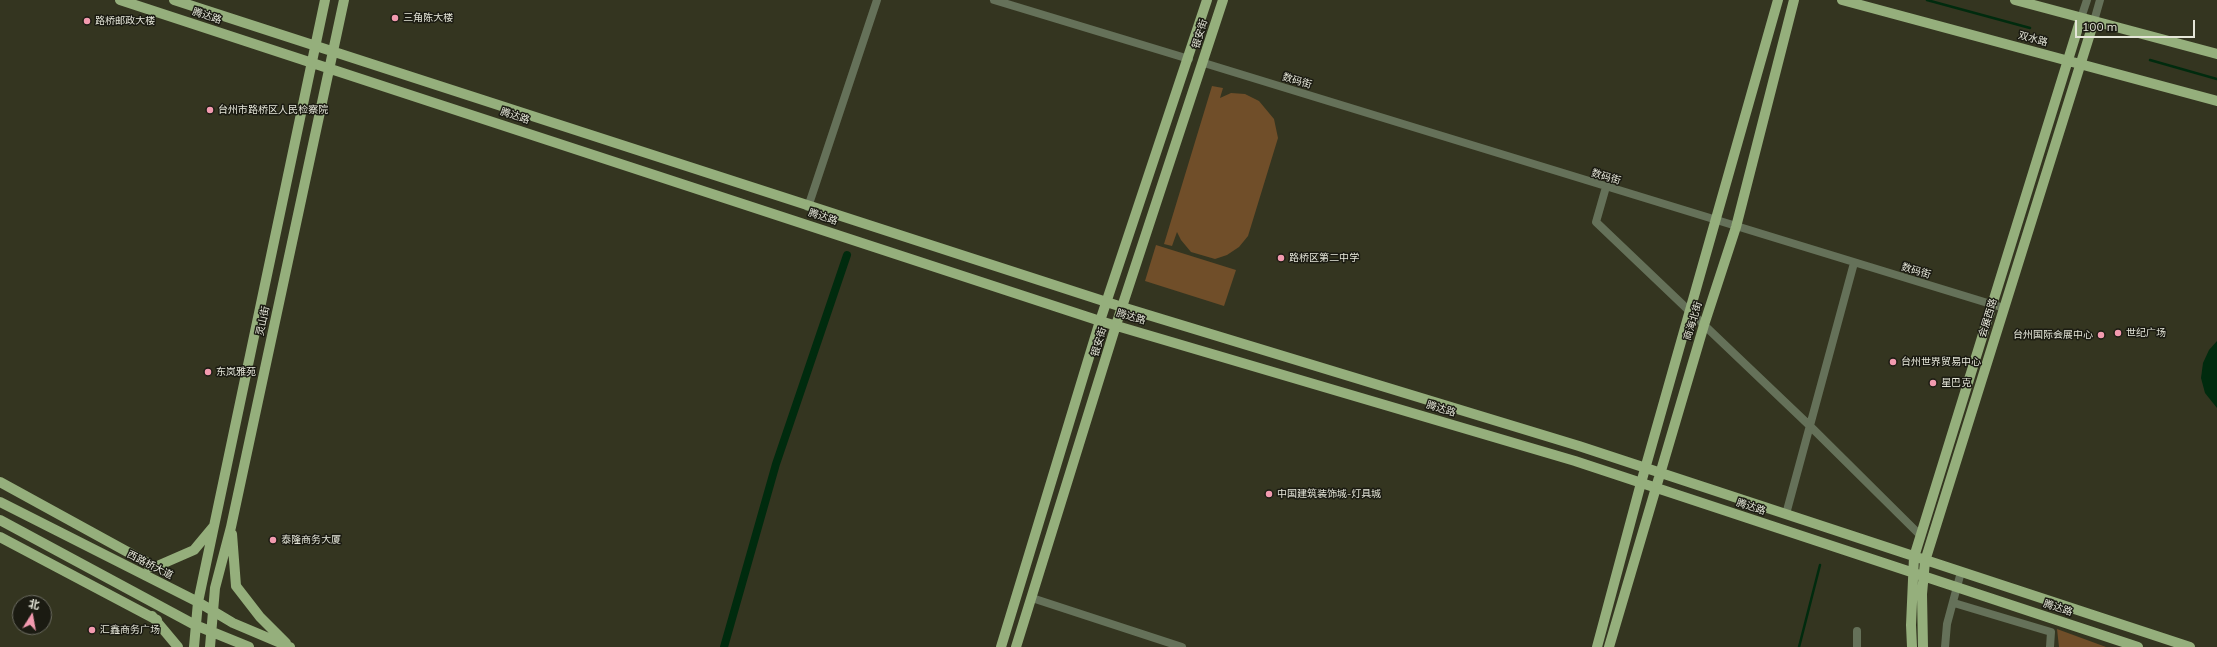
<!DOCTYPE html>
<html>
<head>
<meta charset="utf-8">
<style>
  body { margin:0 }
  #map { position:relative; width:2217px; height:647px; overflow:hidden; background:#343520; font-family:Mulish,"Noto Sans SC",sans-serif }
  canvas { display:block }
  .north { position:absolute; left:12px; top:595px; width:40px; height:40px; box-sizing:border-box; background:#1b1b12; border:1px solid #6c6c62; border-radius:50%; rotate:11deg; font-size:11px; font-weight:700; line-height:16px; text-align:center; color:#e5e6d9 }
  .north::after { content:''; display:block; margin:auto; width:14px; height:18px; background:#f29aaf; clip-path:polygon(50% 0,100% 100%,50% 72%,0 100%) }
  .scale { position:absolute; left:2075px; top:20px; width:120px; height:18px; box-sizing:border-box; border:2px solid #e5e6d9; border-top:0; padding-left:5px; font-size:12px; line-height:14px; white-space:nowrap; color:#e5e6d9; -webkit-text-stroke:3px #1b1b12; paint-order:stroke }
</style>
</head>
<body>
<div id="map">
<canvas width="2217" height="647"></canvas>
<div class="north">北</div>
<div class="scale">100 m</div>
</div>
<script>
const c = document.querySelector('canvas').getContext('2d');
c.lineJoin = 'round';
function paint(path, color) {
  c.fillStyle = color;
  c.fill(path, 'evenodd');
}
function toPath(rows) {
  const path = new Path2D();
  for (const r of rows) {
    path.moveTo(r[0], r[1]);
    for (let i = 2; i < r.length; i += 2) path.lineTo(r[i], r[i + 1]);
  }
  return path;
}
function trace(path, color, width, dash) {
  c.strokeStyle = color;
  c.lineWidth = width;
  c.lineCap = dash ? 'butt' : 'round';
  c.setLineDash(dash || []);
  c.stroke(path);
}
function label(font, color, halo, rows, align = 'center') {
  c.font = font + ' Mulish,"Noto Sans SC",sans-serif';
  c.lineWidth = 3;
  c.setLineDash([]);
  c.textBaseline = 'middle';
  c.strokeStyle = halo;
  c.fillStyle = color;
  for (const [text, x, y, turn = 0] of rows) {
    c.save();
    c.translate(x, y);
    c.rotate((+turn || 0) * Math.PI / 180);
    c.textAlign = isNaN(turn) ? turn : align;
    if (halo) c.strokeText(text, 0, 0);
    c.fillText(text, 0, 0);
    c.restore();
  }
}
const green = toPath([
  [1212,86,1223,88,1220,98,1231,93,1245,94,1259,101,1274,119,1278,138,1248,236,1239,247,1227,255,1215,259,1191,252,1181,240,1177,232,1172,246,1164,244],
  [1156,245,1236,270,1224,306,1145,281],
  [2057,629,2106,647,2059,647]
]);
const water = toPath([
  [2217,341,2217,408,2205,393,2201,378,2203,363,2209,350]
]);
const stream = toPath([
  [1927,0,2030,28],
  [2150,60,2217,79],
  [1799,647,1820,565]
]);
const canal = toPath([
  [724,647,776,464,847,255]
]);
const minor = toPath([
  [994,0,1189,59],
  [2081,18,2087,0],
  [2094,21,2100,0],
  [1204,63,2004,308],
  [1606,187,1596,222,1810,426,1921,536],
  [808,207,877,0],
  [1786,514,1854,263],
  [1032,598,1182,647],
  [1954,603,2051,632,2050,647],
  [1857,631,1857,647],
  [1945,647,1947,624,1961,572]
]);
const major = toPath([
  [120,0,1100,321,1575,461,2138,647],
  [174,0,1122,307,1579,446,2190,647],
  [1842,0,2217,101],
  [2015,0,2217,54],
  [0,482,155,567],
  [0,502,198,602,233,623,290,647],
  [0,520,195,625,249,647],
  [232,534,236,586,260,617,286,643],
  [0,537,157,620],
  [149,567,155,567,194,550,214,526],
  [152,616,178,647],
  [194,647,198,602,325,0],
  [210,647,215,588,231,527,344,0],
  [1001,647,1100,321,1207,0],
  [1016,647,1116,325,1223,0],
  [1597,647,1641,483,1778,0],
  [1609,647,1704,325,1736,227,1794,0],
  [1912,647,1911,625,1914,557,2081,18],
  [1923,647,1922,594,1925,561,2094,21]
]);
const markers = [
  [395,18,4,"#f29aaf"],
  [87,21,4,"#f29aaf"],
  [210,110,4,"#f29aaf"],
  [1281,258,4,"#f29aaf"],
  [2118,333,4,"#f29aaf"],
  [2101,335,4,"#f29aaf"],
  [1893,362,4,"#f29aaf"],
  [208,372,4,"#f29aaf"],
  [1933,383,4,"#f29aaf"],
  [1269,494,4,"#f29aaf"],
  [273,540,4,"#f29aaf"],
  [92,630,4,"#f29aaf"]
];
const streetNames = [
  ["腾达路",207,16,18],
  ["银安街",1200,34,-73],
  ["双水路",2033,39,15],
  ["数码街",1297,81,17],
  ["腾达路",515,116,18],
  ["数码街",1606,177,17],
  ["腾达路",823,217,18],
  ["数码街",1916,271,17],
  ["腾达路",1131,317,16],
  ["会展西路",1988,318,-73],
  ["灵山街",263,321,-78],
  ["商海北街",1693,321,-73],
  ["银安街",1099,342,-73],
  ["腾达路",1441,409,17],
  ["腾达路",1751,507,18],
  ["西路桥大道",150,565,27],
  ["腾达路",2058,608,18]
];
const poiNames = [
  ["三角陈大楼",403,18],
  ["路桥邮政大楼",95,21],
  ["台州市路桥区人民检察院",218,110],
  ["路桥区第二中学",1289,258],
  ["世纪广场",2126,333],
  ["台州国际会展中心",2093,335,"right"],
  ["台州世界贸易中心",1901,362],
  ["东岚雅苑",216,372],
  ["星巴克",1941,383],
  ["中国建筑装饰城-灯具城",1277,494],
  ["泰隆商务大厦",281,540],
  ["汇鑫商务广场",100,630]
];
paint(green, '#704e29');
paint(water, '#002b0e');
trace(stream, '#002b0e', 2.5);
trace(canal, '#002b0e', 8);
trace(minor, '#657159', 8);
trace(major, '#95af7c', 10);
for (const [x, y, r, color] of markers) {
  const dot = new Path2D();
  dot.arc(x, y, r, 0, 2 * Math.PI);
  c.fillStyle = color;
  c.fill(dot);
  trace(dot, '#1b1b12', 1.5);
}
label('10px', '#e5e6d9', '#1b1b12', streetNames);
label('10px', '#e5e6d9', '#1b1b12', poiNames, 'left');
</script>
</body>
</html>
